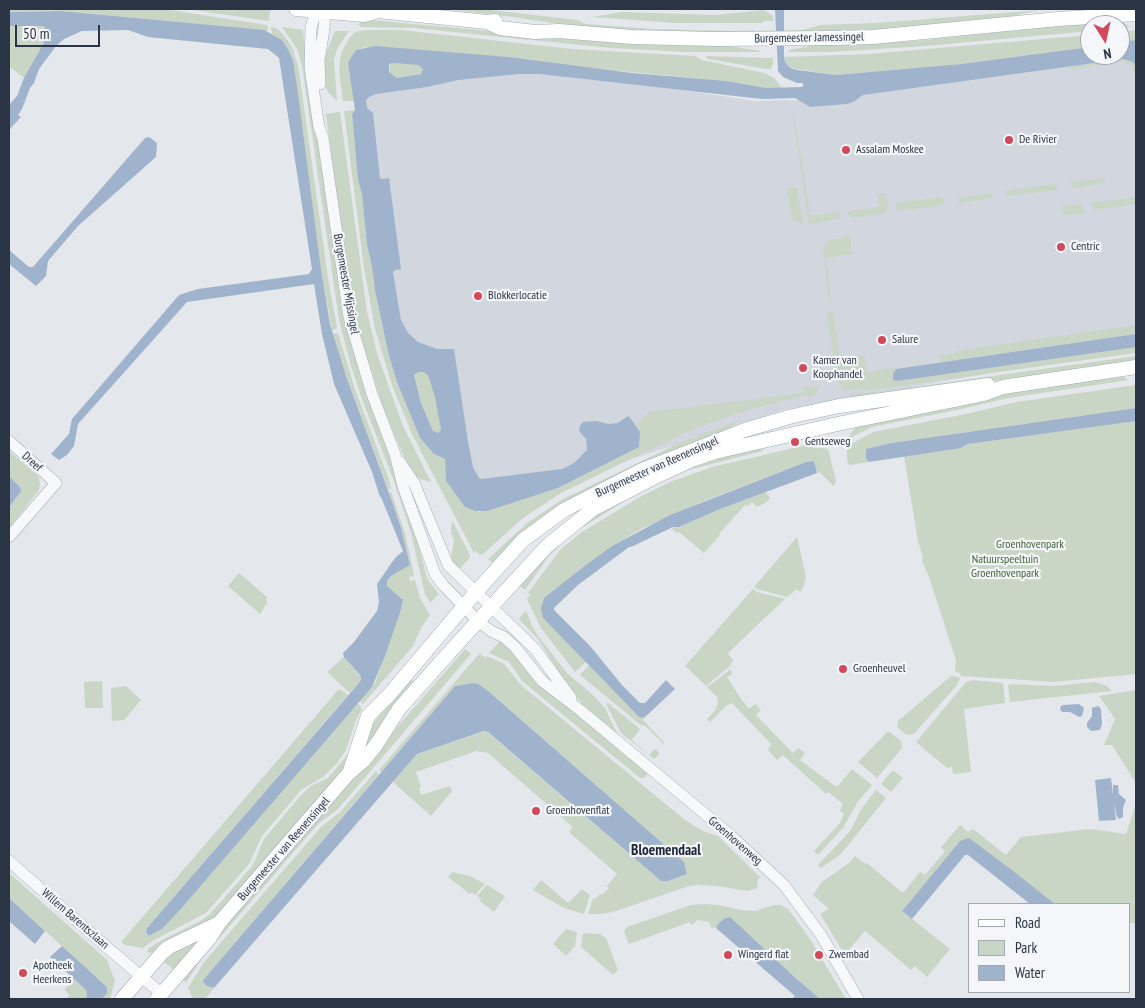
<!DOCTYPE html>
<html>
<head>
<meta charset="utf-8">
<style>
  body { margin:0 }
  #map { position:relative; width:1145px; height:1008px; overflow:hidden; background:#e4e7ec; font-family:"PT Sans Narrow",sans-serif }
  canvas { display:block }
  .frame { position:absolute; inset:0; border:10px solid #2b3445; pointer-events:none }
  .legend { position:absolute; left:968px; top:903px; width:162px; height:90px; box-sizing:border-box; background:#f4f6f9; border:1px solid #a4a8b1; margin:0; padding:6px 9px; list-style:none; font-size:15px; color:#2b3445 }
  .legend li { display:flex; align-items:center; gap:10px; height:25px }
  .legend b { width:25px; border:1px solid #a4a8b1 }
  .north { position:absolute; left:1080px; top:15px; width:50px; height:50px; box-sizing:border-box; background:#f4f6f9; border:1px solid #a4a8b1; border-radius:50%; rotate:170deg; font-size:14px; font-weight:700; line-height:20px; text-align:center; color:#2b3445 }
  .north::after { content:''; display:block; margin:auto; width:18px; height:22px; background:#d1495b; clip-path:polygon(50% 0,100% 100%,50% 72%,0 100%) }
  .scale { position:absolute; left:15px; top:25px; width:85px; height:22px; box-sizing:border-box; border:2px solid #2b3445; border-top:0; padding-left:6px; font-size:15px; line-height:18px; white-space:nowrap; color:#2b3445; -webkit-text-stroke:4px #f4f6f9; paint-order:stroke }
</style>
</head>
<body>
<div id="map">
<canvas width="1145" height="1008"></canvas>
<div class="frame"></div>
<ul class="legend">
<li><b style="height:6px;background:#fff"></b>Road</li>
<li><b style="height:14px;background:#c9d6c5"></b>Park</li>
<li><b style="height:14px;background:#9fb4cc"></b>Water</li>
</ul>
<div class="north">N</div>
<div class="scale">50 m</div>
</div>
<script>
const c = document.querySelector('canvas').getContext('2d');
c.lineJoin = 'round';
function paint(path, color) {
  c.fillStyle = color;
  c.fill(path, 'evenodd');
}
function toPath(rows) {
  const path = new Path2D();
  for (const r of rows) {
    path.moveTo(r[0], r[1]);
    for (let i = 2; i < r.length; i += 2) path.lineTo(r[i], r[i + 1]);
  }
  return path;
}
function trace(path, color, width, dash) {
  c.strokeStyle = color;
  c.lineWidth = width;
  c.lineCap = dash ? 'butt' : 'round';
  c.setLineDash(dash || []);
  c.stroke(path);
}
function label(font, color, halo, rows, align = 'center') {
  c.font = font + ' "PT Sans Narrow",sans-serif';
  c.lineWidth = 4.5;
  c.setLineDash([]);
  c.textBaseline = 'middle';
  c.strokeStyle = halo;
  c.fillStyle = color;
  for (const [text, x, y, turn = 0] of rows) {
    c.save();
    c.translate(x, y);
    c.rotate((+turn || 0) * Math.PI / 180);
    c.textAlign = isNaN(turn) ? turn : align;
    if (halo) c.strokeText(text, 0, 0);
    c.fillText(text, 0, 0);
    c.restore();
  }
}
const built = toPath([
  [1136,54,1136,347,783,410,480,508,406,345,381,280,359,88,535,68,755,101,799,100,810,107,848,104,855,101,863,95]
]);
const green = toPath([
  [9,9,164,9,267,25,268,29,267,32,250,29,61,11,9,12],
  [187,9,270,9,269,21],
  [444,9,483,9,577,20,586,24,653,29,732,31,803,30,821,25,876,23,1041,10,987,21,941,26,841,32,671,33,586,28,513,17],
  [764,10,772,15,774,21,763,21,763,23,675,23,592,17,622,12,715,15],
  [360,19,608,42,655,45,729,46,760,51,760,52,684,52,610,48,414,28,360,27,359,25],
  [1104,21,1106,23,1122,22,1130,27,1120,28,1120,25,1090,25,1090,31,926,46,830,52,789,52,789,50,816,45,915,41],
  [9,26,45,26,46,28,48,35,24,78,9,66],
  [271,27,276,28,283,34,291,45,298,65,329,285,337,327,336,329,332,330,321,269,293,60,288,49,282,40,272,34],
  [282,27,303,30,306,61,345,320,362,381,414,525,426,575,430,583,439,594,430,603,425,594,411,533,394,481,363,402,351,366,339,320,302,65,297,49],
  [366,30,401,30,572,49,695,56,702,60,764,73,774,78,782,88,766,88,726,81,365,47,356,50,348,63,354,101,343,101,339,71,341,53,350,37,355,32],
  [1136,30,1136,40,1120,42,1120,32],
  [335,31,349,31,337,49,334,60,337,101,328,92,324,84,323,60],
  [1090,35,1090,47,961,64,836,75,790,68,785,62,784,57,868,54],
  [707,56,773,58,773,64,771,69,766,69,708,59,706,58],
  [1123,59,1134,62,1136,66,1136,75,1131,65,1121,61,1071,69,1068,67],
  [392,63,420,65,423,69,421,74,397,78,389,72,390,64],
  [355,110,352,114,358,180,362,194,367,245,372,267,375,291,389,356,397,382,420,438,434,454,445,459,446,481,452,489,479,512,558,488,639,447,640,432,636,425,649,412,804,393,805,387,818,386,818,393,815,393,815,395,806,397,805,395,744,411,707,424,678,436,561,493,523,518,483,554,480,555,476,551,474,553,412,434,392,385,375,329,364,268,344,111],
  [340,112,367,312,377,353,391,393,403,426,431,482,416,478,411,473,384,410,360,334,352,297,341,230,326,114],
  [794,113,810,216,840,212,839,219,809,224,793,115],
  [1105,178,1103,183,1072,188,1071,182],
  [1056,184,1057,190,1006,196,1005,191],
  [797,187,803,225,792,219,787,188],
  [886,193,888,209,885,209,886,213,851,218,851,215,849,215,848,212,879,207,878,194],
  [992,193,993,198,959,203,958,198],
  [942,197,944,202,939,206,897,211,896,203],
  [1136,197,1136,204,1093,210,1092,203],
  [1082,204,1084,213,1064,215,1062,206],
  [850,236,852,254,826,258,831,301,829,301,823,247,829,240],
  [833,311,840,359,864,356,867,372,895,368,893,373,897,381,1136,347,1136,353,869,390,850,389,843,391,838,380,834,364,827,312],
  [1136,325,1136,334,941,362,939,356,956,353,956,351],
  [338,333,355,389,389,480,391,489,388,489,346,376,333,334],
  [1136,356,1136,361,872,398,854,398,848,395,853,393,878,392],
  [419,372,424,372,428,375,435,397,441,430,438,433,433,431,421,403,414,375],
  [1123,377,1129,380,1008,398,962,409,872,427,852,437,849,437,853,430,858,426,1008,393,1103,378,1105,379],
  [1136,385,1136,408,891,443,866,449,866,459,869,462,849,465,847,459,847,445,855,442,873,432,961,415,1017,402],
  [742,419,731,426,734,430,599,487,494,564,488,559,527,523,563,499,677,444],
  [1136,420,1136,674,1054,682,961,676,960,673,955,672,956,660,929,577,922,561,923,557,918,541,904,456,963,447,968,444],
  [811,444,811,447,828,449,836,481,834,486,819,472,817,473,814,461,806,462,704,501,643,528,612,546,583,567,544,598,542,604,543,618,586,662,575,672,541,628,527,599,530,595,528,593,560,550,582,532,638,498,670,482,712,467],
  [763,448,763,451,688,470,639,492,575,532,562,543,549,556,525,590,518,585,548,553,594,516,677,469,751,449],
  [9,451,34,472,38,476,40,483,39,490,9,528,9,508,16,499,20,487,9,476],
  [391,492,405,533,412,565,414,576,409,577,410,581,415,580,420,598,430,615,421,628,413,646,363,704,360,701,375,683,401,610,403,600,387,586,387,581,391,576,410,565,401,528,389,493],
  [765,492,770,498,767,502,757,507,752,502,748,506,745,505,719,534,720,535,704,553,679,532,677,533,671,528,679,527,720,509],
  [452,520,470,555,470,557,457,572,451,560,454,540,451,533],
  [797,537,806,577,803,588,800,592,797,589,787,597,757,589,754,587],
  [239,573,266,596,267,603,260,614,228,586],
  [753,589,757,592,785,599,730,651,728,654,733,660,730,666,706,686,685,666],
  [526,610,531,624,538,636,567,673,594,696,605,708,617,733,622,738,584,706,568,686,538,639,519,619],
  [501,640,564,703,648,774,644,778,640,778,522,681,509,662,489,653],
  [465,649,471,654,338,809,318,824,202,958,186,983,181,976],
  [480,654,486,658,487,656,504,664,522,686,685,820,703,831,718,836,760,877,758,879,757,888,748,891,717,886,697,885,686,887,616,911,602,914,588,914,593,898,595,899,600,894,602,895,609,888,607,886,617,874,569,832,573,827,488,753,476,751,416,772,421,787,419,788,421,795,450,786,452,791,431,816,393,782,417,754,486,731,661,881,668,881,687,874,684,862,487,690,478,684,472,683,455,686,381,772,379,770,478,655],
  [344,657,361,677,359,683,350,693,327,672],
  [589,665,640,718,645,717,643,720,664,742,662,744,662,742,644,725,642,726,580,675],
  [731,669,732,674,727,677,741,699,749,709,755,704,761,710,756,715,793,753,798,748,805,753,800,760,835,786,838,786,852,769,872,785,857,803,843,828,818,855,814,851,840,823,844,814,840,811,842,806,842,803,828,792,826,794,783,755,777,760,768,750,771,744,732,703,726,706,710,722,707,719,715,711,718,702,717,697,707,687],
  [951,676,960,678,957,685,914,734,907,735,897,727,898,721],
  [410,679,413,681,400,697,374,743,361,760,369,728],
  [973,680,1003,683,1005,703,964,709,971,772,953,774,952,767,947,768,916,742,966,682],
  [102,681,103,708,85,708,84,682],
  [1095,682,1107,686,1112,691,1010,702,1008,686,1010,684,1053,686],
  [126,686,141,700,124,720,112,721,111,688],
  [339,689,348,695,147,928,146,934,149,936,162,929,358,703,362,709,356,720,346,750,338,762,323,777,302,789,262,836,249,864,206,913,154,940,143,948,125,945,121,942],
  [1135,690,1136,691,1136,783,1112,745,1104,745,1115,719,1099,696],
  [608,703,640,729,632,740,649,755,655,749,659,752,658,756,654,759,621,733,606,704],
  [887,732,890,732,901,741,902,748,877,778,858,762],
  [349,753,346,767,211,922,154,953,147,952,149,948,162,940,202,920,210,914,253,865,264,839,302,794,311,786,328,778],
  [893,770,903,778,891,792,881,784],
  [376,771,379,774,204,979,212,988,214,988,205,999,193,999,188,988,204,962,321,827,340,812],
  [876,790,886,798,841,854,821,868,818,865,850,831,862,808],
  [1136,803,1136,923,1129,923,1129,904,1055,904,969,839,960,841,902,911,950,949,927,977,915,966,911,970,865,931,846,953,842,950,820,914,829,909,813,895,822,882,849,863,855,856,865,864,867,863,903,893,920,872,925,875,945,851,941,847,960,825,968,832,973,829,1006,855,1021,837,1090,829,1126,834],
  [452,872,470,876,485,884,475,895,472,892,470,894,448,877],
  [9,873,107,960,115,981,110,999,102,999,107,993,107,987,9,898],
  [541,880,568,903,582,889,590,895,584,914,564,908,533,890],
  [487,885,505,896,494,912,480,901,481,899,477,896],
  [705,904,719,905,741,910,755,911,774,905,780,905,788,909,808,936,846,999,820,999,790,973,719,923,716,928,714,927,712,929,709,922,697,920,692,925,690,922,629,944,624,931,627,927,691,905],
  [566,929,577,932,575,946,566,956,553,944],
  [583,933,600,934,606,938,618,970,613,975,581,947],
  [204,934,176,972,161,959],
  [74,979,86,990,87,995,86,999,66,999,70,995,64,990]
]);
const water = toPath([
  [775,9,784,9,784,57,785,62,790,68,797,70,836,75,961,64,1090,47,1090,55,1120,55,1120,42,1136,40,1136,66,1133,62,1123,59,863,95,855,101,848,104,810,107,795,98,762,99,540,74,519,74,458,80,427,87,376,94,369,97,366,100,367,108,373,113,380,178,382,179,389,178,401,269,395,270,393,272,401,320,408,333,418,342,437,349,454,349,468,442,473,467,479,478,481,479,562,469,574,463,587,450,586,439,579,431,580,426,583,422,597,421,608,424,618,423,628,416,630,418,640,432,639,447,558,488,487,511,475,511,465,507,446,481,445,459,434,454,420,438,397,382,389,356,375,291,372,267,367,245,362,194,358,180,352,114,355,110,348,63,352,56,356,50,375,46,508,57,632,73,726,81,766,88,803,87,803,83,797,83,783,77,778,71],
  [392,63,419,65,423,69,421,74,397,78,389,72,389,64],
  [419,372,424,372,428,375,435,397,441,430,438,433,433,431,421,403,414,375],
  [61,11,264,30,282,40,288,49,293,60,297,86,321,269,330,324,346,376,389,493,401,528,410,565,391,576,387,581,387,586,403,600,401,610,385,656,372,687,179,911,162,929,149,936,146,933,147,928,359,683,361,679,360,675,344,657,343,653,354,642,377,611,379,602,377,584,395,558,403,551,381,497,380,497,372,472,334,384,322,334,314,284,187,302,78,424,74,446,67,455,59,460,51,454,69,434,72,419,179,295,198,289,309,274,312,269,279,58,268,49,148,37,128,30,82,31,64,39,56,46,39,69,34,83,30,88,22,109,18,115,21,117,9,130,9,105,17,96,24,78,48,35,44,26,9,26,9,12],
  [149,137,157,143,156,157,78,226,48,261,46,276,36,286,9,264,9,250,29,267,33,267,145,138],
  [1136,334,1136,347,897,381,893,380,893,373,896,369],
  [1136,408,1136,421,968,444,961,448,869,462,866,459,866,449,891,443],
  [814,461,817,473,720,509,679,527,673,527,631,547,629,547,578,585,554,608,554,610,590,646,622,685,640,703,645,703,666,680,675,689,645,717,640,718,543,618,541,608,544,598,583,567,612,546,670,515,806,462],
  [9,476,20,487,21,491,9,508],
  [472,683,478,684,487,690,684,862,687,874,668,881,661,881,488,732,484,731,417,754,214,988,207,986,203,982,204,979,455,686],
  [1079,704,1084,708,1082,716,1079,717,1070,712,1062,712,1060,709,1061,706,1063,705],
  [1098,706,1101,709,1102,724,1100,730,1091,731,1087,727,1087,723,1092,716,1092,708],
  [1111,778,1113,795,1113,785,1118,785,1119,794,1126,800,1123,808,1123,817,1119,819,1117,817,1114,803,1116,820,1099,821,1095,780],
  [969,838,1013,871,1055,904,1030,904,968,855,965,855,912,919,902,911,960,841],
  [9,898,45,931,35,944,9,921],
  [730,917,790,973,820,999,792,999,795,996,716,928,719,923,725,918],
  [62,946,107,987,107,993,102,999,86,999,87,995,86,990,50,957]
]);
const minor = toPath([
  [316,9,311,28,310,68,319,127,323,138,349,317,372,394,395,454,403,486,435,574,443,585,478,621,491,631,504,637,515,647,542,681,580,710,729,834,784,885,821,935,858,999],
  [320,84,319,60,324,29,325,9],
  [9,441,56,483,9,537],
  [400,462,414,483,448,565,535,649,571,698],
  [9,861,109,949,162,994]
]);
const major = toPath([
  [296,9,364,15,378,11],
  [374,9,378,11,487,22,495,21],
  [487,22,500,28,535,32,559,31,632,37,716,39,832,38,873,37,1058,19,1136,14],
  [350,771,368,716,389,695,476,592,523,540,564,510,642,470,745,430,789,417,839,406,988,385],
  [122,999,163,952,169,947,219,923],
  [157,999,209,939,219,923,348,774,363,761,376,745,399,709,457,644,547,546,593,509,651,479,694,459,715,452,842,423,984,394,1003,387,1136,367]
]);
const markers = [
  [1009,140,5,"#d1495b"],
  [846,150,5,"#d1495b"],
  [1061,247,5,"#d1495b"],
  [478,296,5,"#d1495b"],
  [882,340,5,"#d1495b"],
  [803,368,5,"#d1495b"],
  [795,442,5,"#d1495b"],
  [843,669,5,"#d1495b"],
  [536,811,5,"#d1495b"],
  [728,955,5,"#d1495b"],
  [819,955,5,"#d1495b"],
  [23,973,5,"#d1495b"]
];
const streetNames = [
  ["Burgemeester Jamessingel",809,38,-1],
  ["Burgemeester Mijssingel",346,284,80],
  ["Dreef",32,462,42],
  ["Burgemeester van Reenensingel",657,467,-24],
  ["Groenhovenweg",735,841,41],
  ["Burgemeester van Reenensingel",284,849,-49],
  ["Willem Barentszlaan",75,919,41]
];
const poiNames = [
  ["De Rivier",1019,140],
  ["Assalam Moskee",856,150],
  ["Centric",1071,247],
  ["Blokkerlocatie",488,296],
  ["Salure",892,340],
  ["Kamer van",813,361],
  ["Koophandel",813,375],
  ["Gentseweg",805,442],
  ["Groenheuvel",853,669],
  ["Groenhovenflat",546,811],
  ["Wingerd flat",738,955],
  ["Zwembad",829,955],
  ["Apotheek",33,966],
  ["Heerkens",33,980]
];
const parkNames = [
  ["Groenhovenpark",1030,545],
  ["Natuurspeeltuin",1005,560],
  ["Groenhovenpark",1005,574]
];
const quarterNames = [
  ["Bloemendaal",666,851]
];
paint(built, '#d2d6de');
paint(green, '#c9d6c5');
paint(water, '#9fb4cc');
trace(minor, '#a9aeb7', 12);
trace(major, '#a3abb8', 15);
trace(minor, '#f7f8fa', 11);
trace(major, '#fff', 14);
for (const [x, y, r, color] of markers) {
  const dot = new Path2D();
  dot.arc(x, y, r, 0, 2 * Math.PI);
  c.fillStyle = color;
  c.fill(dot);
  trace(dot, '#f4f6f9', 2);
}
label('12px', '#2b3445', '#f4f6f9', streetNames);
label('12px', '#2b3445', '#f4f6f9', poiNames, 'left');
label('12px', '#3f6138', '#f4f6f9', parkNames);
label('bold 15px', '#1d2536', '#f4f6f9', quarterNames);
</script>
</body>
</html>
